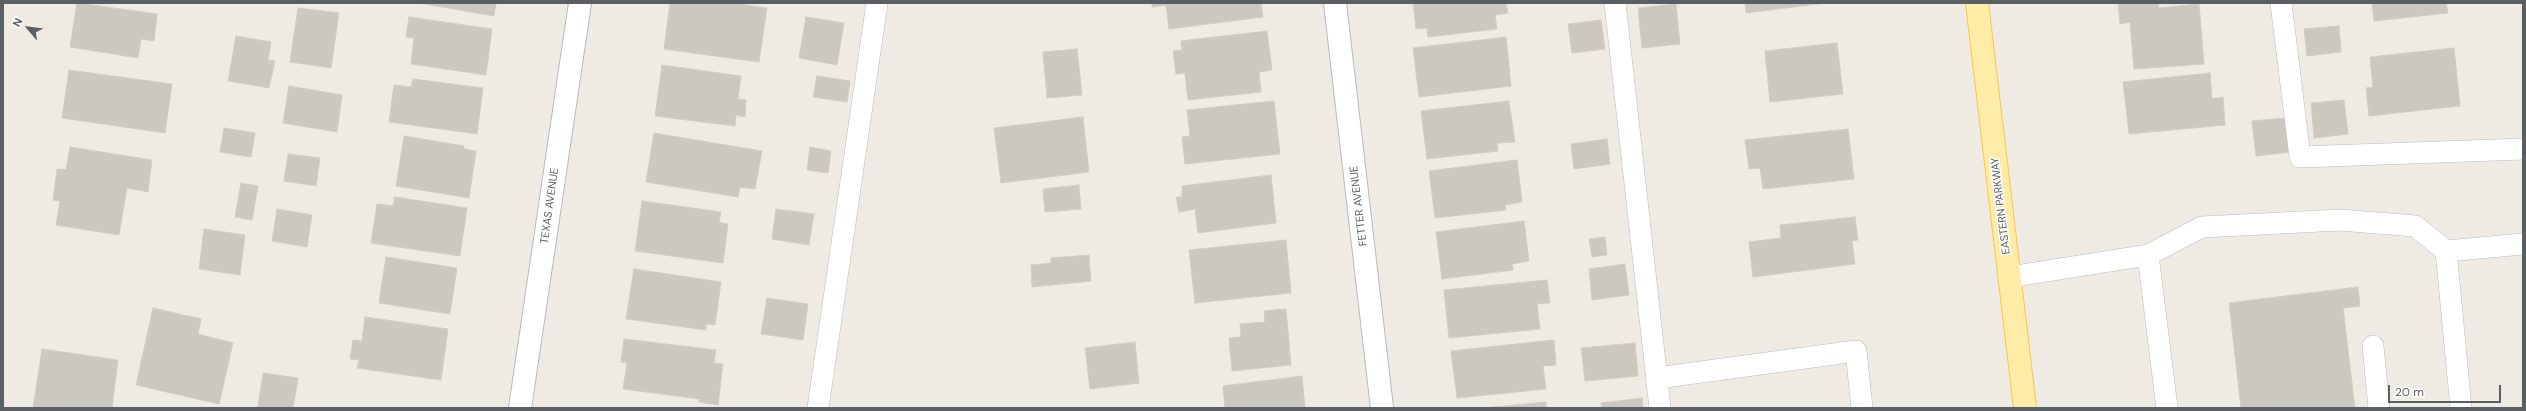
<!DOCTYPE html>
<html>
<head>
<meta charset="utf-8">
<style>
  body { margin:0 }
  #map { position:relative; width:2526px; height:411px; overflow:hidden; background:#efebe2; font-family:"DM Sans",sans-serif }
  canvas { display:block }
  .frame { position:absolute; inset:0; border:4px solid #5a5f64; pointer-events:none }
  .north { position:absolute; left:8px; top:8px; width:40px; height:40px; -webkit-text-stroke:3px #fff; paint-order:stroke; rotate:298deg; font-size:11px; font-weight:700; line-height:16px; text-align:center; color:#5a5f64 }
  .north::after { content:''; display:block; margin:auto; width:14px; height:18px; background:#5a5f64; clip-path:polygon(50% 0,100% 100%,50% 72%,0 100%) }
  .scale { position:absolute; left:2388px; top:385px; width:113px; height:18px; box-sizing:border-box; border:2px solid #5a5f64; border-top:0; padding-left:5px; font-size:12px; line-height:14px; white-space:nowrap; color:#5a5f64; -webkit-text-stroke:3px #fff; paint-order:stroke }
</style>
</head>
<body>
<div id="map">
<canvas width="2526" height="411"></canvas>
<div class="frame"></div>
<div class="north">N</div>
<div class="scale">20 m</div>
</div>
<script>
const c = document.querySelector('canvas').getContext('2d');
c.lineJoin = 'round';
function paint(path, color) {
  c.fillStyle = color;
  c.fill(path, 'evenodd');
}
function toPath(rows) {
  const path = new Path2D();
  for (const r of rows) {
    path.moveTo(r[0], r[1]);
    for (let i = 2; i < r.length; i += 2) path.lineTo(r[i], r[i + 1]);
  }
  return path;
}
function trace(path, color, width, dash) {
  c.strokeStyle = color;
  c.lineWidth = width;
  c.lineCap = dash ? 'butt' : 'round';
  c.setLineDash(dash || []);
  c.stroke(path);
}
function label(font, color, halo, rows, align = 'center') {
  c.font = font + ' "DM Sans",sans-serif';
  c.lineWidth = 3;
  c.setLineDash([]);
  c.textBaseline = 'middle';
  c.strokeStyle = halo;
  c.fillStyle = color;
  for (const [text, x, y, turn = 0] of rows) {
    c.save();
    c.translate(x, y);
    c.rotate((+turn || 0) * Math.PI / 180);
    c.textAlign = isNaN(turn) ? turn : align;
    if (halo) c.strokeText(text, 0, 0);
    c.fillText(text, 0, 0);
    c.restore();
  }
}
const building = toPath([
  [77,3,157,14,154,41,141,39,138,58,70,47,77,3],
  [419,3,496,3,494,16,419,3],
  [670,3,732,3,767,8,759,62,664,49,670,3],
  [1152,3,1261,3,1263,17,1169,29,1166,5,1152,7,1152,3],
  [1413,3,1506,3,1508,13,1495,15,1497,29,1428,37,1427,28,1416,29,1413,3],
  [1745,3,1825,3,1746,13,1745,3],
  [2118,3,2158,3,2159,8,2199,4,2204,64,2134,69,2130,22,2120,24,2118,3],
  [2372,3,2446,3,2448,13,2374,21,2372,3],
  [1676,4,1680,44,1642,48,1638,8,1676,4],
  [298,8,339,13,331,68,290,62,298,8],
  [409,17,492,29,486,75,411,64,414,38,406,37,409,17],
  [806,17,844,23,837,65,799,58,806,17],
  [1601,20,1605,49,1572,53,1568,24,1601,20],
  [2339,26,2341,52,2307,56,2304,29,2339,26],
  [1267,31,1272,70,1259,72,1261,92,1188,100,1185,73,1176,74,1173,51,1182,50,1181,41,1267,31],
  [236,36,271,42,268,60,275,61,269,88,228,81,236,36],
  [1506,37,1511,86,1419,97,1413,48,1506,37],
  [1837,43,1843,94,1770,102,1765,51,1837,43],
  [2454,48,2460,106,2369,116,2366,88,2373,87,2370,57,2454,48],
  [1077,49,1082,95,1047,98,1043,52,1077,49],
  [662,65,741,76,738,99,746,100,745,117,736,115,735,126,655,116,662,65],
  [69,70,172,84,165,133,62,118,69,70],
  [2210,73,2212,99,2223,97,2225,125,2129,134,2123,82,2210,73],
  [817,76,850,81,847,102,813,97,817,76],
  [413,79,483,88,477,134,389,122,394,85,411,87,413,79],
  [289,86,342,95,337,132,283,123,289,86],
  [2344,100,2348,134,2314,138,2311,103,2344,100],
  [1274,101,1280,154,1185,164,1182,137,1190,136,1187,110,1274,101],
  [1509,101,1515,142,1497,143,1498,151,1427,159,1421,111,1509,101],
  [1083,117,1089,172,1001,183,994,128,1083,117],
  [2286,118,2290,152,2256,156,2252,121,2286,118],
  [224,128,255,133,251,157,220,152,224,128],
  [1848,129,1854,179,1763,189,1760,168,1749,169,1745,140,1848,129],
  [654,133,762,151,755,189,740,187,738,197,646,182,654,133],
  [404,136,464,146,464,149,476,151,469,198,396,186,404,136],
  [1607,139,1610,164,1574,169,1571,144,1607,139],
  [70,147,152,160,148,192,127,188,119,235,56,225,60,201,53,200,57,169,66,170,70,147],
  [810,147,831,151,828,173,807,170,810,147],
  [288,154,320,158,316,186,284,181,288,154],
  [1517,160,1522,202,1505,205,1506,210,1435,218,1429,171,1517,160],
  [1271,175,1276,223,1198,233,1195,209,1179,212,1176,197,1182,197,1182,186,1271,175],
  [241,183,258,186,252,220,235,217,241,183],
  [1079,185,1081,209,1045,212,1043,189,1079,185],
  [395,197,467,208,460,256,371,243,377,204,393,206,395,197],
  [642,201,721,212,719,222,728,224,723,263,635,251,642,201],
  [277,209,312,215,307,247,272,241,277,209],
  [776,209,814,214,809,245,772,239,776,209],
  [1855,217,1858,240,1852,241,1855,264,1753,277,1749,242,1781,238,1780,225,1855,217],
  [1524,221,1529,261,1512,264,1513,270,1442,279,1436,232,1524,221],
  [204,229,245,235,240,275,199,269,204,229],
  [1605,237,1607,255,1592,257,1589,239,1605,237],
  [1286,240,1291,293,1195,303,1189,250,1286,240],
  [1089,255,1091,281,1032,287,1031,265,1051,263,1051,258,1089,255],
  [386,257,457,268,450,314,379,303,386,257],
  [1625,264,1629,295,1592,300,1589,269,1625,264],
  [634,269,721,282,715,325,706,324,706,330,626,319,634,269],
  [1547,280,1550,303,1537,304,1540,329,1449,338,1444,290,1547,280],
  [2358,287,2360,306,2343,308,2355,408,2241,408,2229,303,2358,287],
  [767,298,808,304,803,340,761,334,767,298],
  [153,308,201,319,198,334,233,343,219,404,136,385,153,308],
  [1286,309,1291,365,1232,371,1229,338,1241,337,1240,324,1265,322,1264,311,1286,309],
  [365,317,448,329,441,380,357,368,359,360,350,359,353,340,362,341,365,317],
  [624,339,716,350,714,363,723,364,718,405,699,402,700,399,623,389,627,363,621,362,624,339],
  [1554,340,1556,365,1543,366,1546,389,1457,398,1451,351,1554,340],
  [1135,342,1139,383,1090,389,1085,348,1135,342],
  [1635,343,1638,376,1585,381,1581,348,1635,343],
  [42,349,118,360,112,408,33,408,42,349],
  [263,373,298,378,293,408,258,407,263,373],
  [1302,376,1305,408,1225,408,1223,386,1302,376],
  [1642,398,1643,408,1602,408,1601,403,1642,398],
  [1546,402,1546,408,1484,408,1546,402]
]);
const service = toPath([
  [1615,3,1660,408],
  [2281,3,2300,157,2523,149],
  [2446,251,2461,408],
  [2148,255,2167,408],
  [2009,277,2148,255,2202,227,2340,220,2415,226,2446,251,2523,244],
  [2373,346,2379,408],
  [1657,378,1856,351,1862,408],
  [818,408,877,3]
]);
const minor = toPath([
  [1335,3,1382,408],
  [520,408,580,3]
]);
const primary = toPath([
  [1977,3,2025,408]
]);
const streetNames = [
  ["TEXAS AVENUE",550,206,-82],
  ["FETTER AVENUE",1359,206,-97],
  ["EASTERN PARKWAY",2001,206,-97]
];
paint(building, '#ccc8c0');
trace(building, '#d4cdbf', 1);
trace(service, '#b7bbc0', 22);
trace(minor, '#b7bbc0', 24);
trace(primary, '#ffc44a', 24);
trace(service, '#fff', 21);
trace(minor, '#fff', 22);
trace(primary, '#ffeca6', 22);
label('11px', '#5a5f64', '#fff', streetNames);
</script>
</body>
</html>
